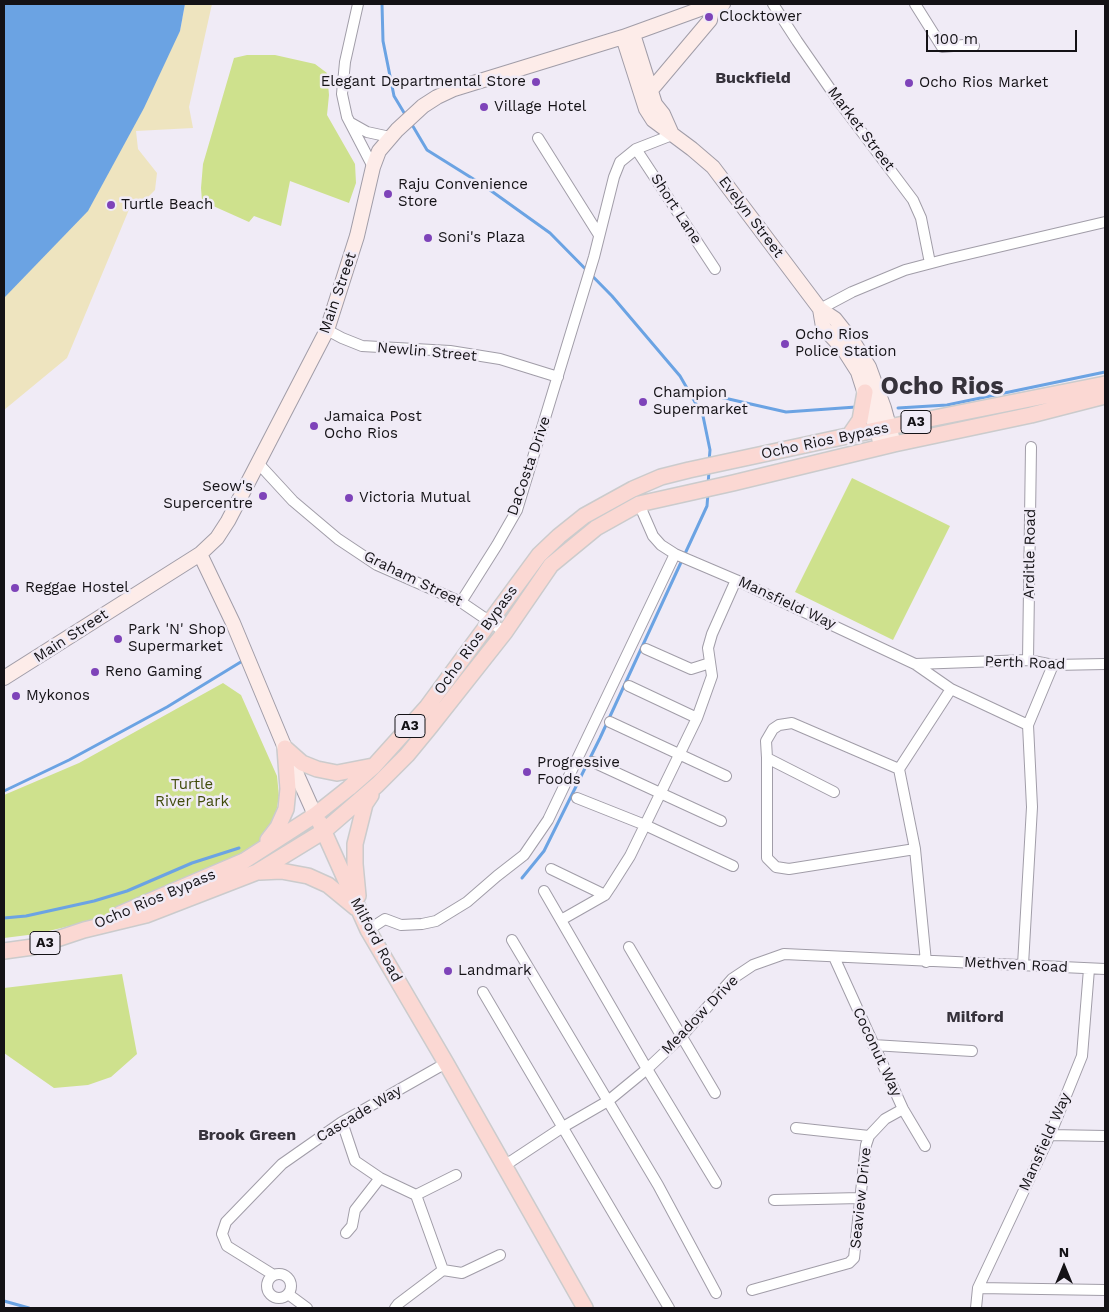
<!DOCTYPE html>
<html>
<head>
<meta charset="utf-8">
<style>
  body { margin:0 }
  #map { position:relative; width:1109px; height:1312px; overflow:hidden; background:#f0ebf6; font-family:"Work Sans",sans-serif }
  canvas { display:block }
  .frame { position:absolute; inset:0; border:5px solid #141216; pointer-events:none }
  .north { position:absolute; left:1039px; top:1242px; width:50px; height:50px; -webkit-text-stroke:4px #f0ebf6; paint-order:stroke; rotate:0deg; font-size:14px; font-weight:700; line-height:20px; text-align:center; color:#141216 }
  .north::after { content:''; display:block; margin:auto; width:18px; height:22px; background:#141216; clip-path:polygon(50% 0,100% 100%,50% 72%,0 100%) }
  .scale { position:absolute; left:926px; top:30px; width:151px; height:22px; box-sizing:border-box; border:2px solid #141216; border-top:0; padding-left:6px; font-size:15px; line-height:18px; white-space:nowrap; color:#141216; -webkit-text-stroke:4px #f0ebf6; paint-order:stroke }
</style>
</head>
<body>
<div id="map">
<canvas width="1109" height="1312"></canvas>
<div class="frame"></div>
<div class="north">N</div>
<div class="scale">100 m</div>
</div>
<script>
const c = document.querySelector('canvas').getContext('2d');
c.lineJoin = 'round';
function paint(path, color) {
  c.fillStyle = color;
  c.fill(path, 'evenodd');
}
function toPath(rows) {
  const path = new Path2D();
  for (const r of rows) {
    if (r.length === 3) {
      path.moveTo(r[0] + r[2], r[1]);
      path.arc(r[0], r[1], r[2], 0, 2 * Math.PI);
      continue;
    }
    path.moveTo(r[0], r[1]);
    for (let i = 2; i < r.length; i += 2) path.lineTo(r[i], r[i + 1]);
  }
  return path;
}
function trace(path, color, width, dash) {
  c.strokeStyle = color;
  c.lineWidth = width;
  c.lineCap = dash ? 'butt' : 'round';
  c.setLineDash(dash || []);
  c.stroke(path);
}
function label(font, color, halo, rows, align = 'center') {
  c.font = font + ' "Work Sans",sans-serif';
  c.lineWidth = 5;
  c.setLineDash([]);
  c.textBaseline = 'middle';
  c.strokeStyle = halo;
  c.fillStyle = color;
  for (const [text, x, y, turn = 0] of rows) {
    c.save();
    c.translate(x, y);
    c.rotate((+turn || 0) * Math.PI / 180);
    c.textAlign = isNaN(turn) ? turn : align;
    if (halo) c.strokeText(text, 0, 0);
    c.fillText(text, 0, 0);
    c.restore();
  }
}
const green = toPath([
  [247,55,275,55,315,64,327,73,329,95,327,115,355,164,356,183,349,203,290,181,281,226,254,216,249,222,202,201,201,188,203,164,234,58],
  [852,478,950,526,893,640,795,592],
  [223,683,241,695,277,776,279,796,276,814,271,828,261,843,245,858,116,915,36,934,4,938,4,795,79,763],
  [122,974,137,1054,111,1077,88,1085,54,1088,4,1053,4,988]
]);
const sand = toPath([
  [185,4,212,4,189,107,193,128,136,131,138,149,157,173,155,190,146,199,133,200,67,358,4,410,4,297,180,31]
]);
const water = toPath([
  [4,4,185,4,180,31,144,108,88,211,4,298]
]);
const stream = toPath([
  [382,4,383,41,394,96,406,116],
  [411,123,427,150,483,185,550,233,612,296,680,376,703,416,710,450,709,462],
  [689,390,786,412,856,407],
  [898,408,947,405,1105,372],
  [708,485,709,471],
  [4,791,69,760,167,707,244,660],
  [522,878,544,851,600,738,707,506,708,493],
  [4,918,26,916,94,901,127,891,192,863,239,848],
  [4,1301,29,1308]
]);
const street = toPath([
  [358,4,345,62,342,94,347,117,373,167],
  [773,4,797,41,840,103,913,200,921,218,930,263],
  [915,4,942,47,964,45,974,46],
  [351,123,367,132,390,137],
  [538,138,599,235],
  [636,149,715,269],
  [820,309,852,292,905,270,947,259,1105,222],
  [327,330,342,338,362,346,450,351,500,359,558,377],
  [258,463,293,501,338,539,377,565,461,602,505,632],
  [639,504,653,536,661,545,675,554,736,580,915,664,951,689,1028,725],
  [461,602,497,545,517,510,594,257,614,177,620,162,636,149,672,135],
  [646,649,691,669,710,663],
  [1028,660,1031,447],
  [915,664,1028,660,1053,665,1105,664],
  [629,686,697,718],
  [610,722,726,776],
  [767,758,834,792],
  [593,762,721,821],
  [899,769,792,723,779,725,773,729,766,741,767,758,767,858,776,867,789,869,915,849],
  [577,798,645,825,733,866],
  [551,869,605,895,611,886,630,856,697,718,712,676,708,648,712,634,736,580],
  [544,891,647,1069,716,1183],
  [561,920,605,895],
  [368,930,385,919,401,925,422,924,436,921,467,902,497,876,524,855,548,820,675,554],
  [512,940,658,1185,716,1293],
  [629,947,715,1093],
  [834,957,903,1109,925,1146],
  [926,962,915,849,899,769,951,689],
  [1023,965,1032,807,1028,725,1053,665],
  [483,992,669,1308],
  [873,1045,972,1051],
  [342,1122,355,1161,380,1178,416,1195,443,1270],
  [796,1128,869,1136],
  [1050,1135,1105,1136],
  [504,1166,563,1127,608,1101,647,1069,681,1037,732,979,753,965,784,954,1105,969],
  [416,1195,456,1175],
  [774,1200,860,1198],
  [346,1233,352,1226,355,1210,380,1178],
  [443,1270,462,1273,500,1255],
  [279,1286,12],
  [272,1274,227,1246,222,1234,226,1222,282,1164,342,1122,446,1063],
  [978,1288,1105,1290],
  [752,1290,849,1263,854,1258,866,1145,869,1136,885,1119,903,1109],
  [288,1294,307,1308],
  [395,1308,398,1304,443,1270],
  [976,1308,978,1288,1050,1135,1082,1056,1089,969]
]);
const secondary = toPath([
  [633,34,655,104,663,114,671,132],
  [623,37,646,109,653,120,692,149,713,167,820,309,835,319,854,343,869,367,884,408,894,444],
  [651,90,710,20,712,9],
  [820,309,823,327,844,350,858,372,882,447],
  [200,554,233,623,285,748,315,815],
  [4,678,200,554,217,538,228,521,327,330,357,236,373,167,379,151,397,130,423,106,437,97,454,89,623,37,703,8,712,9,723,4]
]);
const primary = toPath([
  [849,436,860,420,865,392],
  [285,748,302,763,317,769,337,773,373,766],
  [320,823,368,930,446,1063,585,1308],
  [268,840,278,827,286,809,288,789,285,748],
  [260,872,281,871,308,876,328,885,356,908],
  [358,896,355,864,355,844,365,804,371,795],
  [120,914,244,861,315,815,349,788,374,766,427,707,539,555,559,536,584,516,633,489,661,477,689,470,889,427,1105,384],
  [4,951,33,947,84,930,146,915,257,872,324,831,377,785,407,755,430,727,505,632,551,565,596,528,639,504,733,483,894,444,1031,415,1105,396]
]);
const markers = [
  [709,17,5,"#7e43b9"],
  [536,82,5,"#7e43b9"],
  [909,83,5,"#7e43b9"],
  [484,107,5,"#7e43b9"],
  [388,194,5,"#7e43b9"],
  [111,205,5,"#7e43b9"],
  [428,238,5,"#7e43b9"],
  [785,344,5,"#7e43b9"],
  [643,402,5,"#7e43b9"],
  [314,426,5,"#7e43b9"],
  [263,496,5,"#7e43b9"],
  [349,498,5,"#7e43b9"],
  [15,588,5,"#7e43b9"],
  [118,639,5,"#7e43b9"],
  [95,672,5,"#7e43b9"],
  [16,696,5,"#7e43b9"],
  [527,772,5,"#7e43b9"],
  [448,971,5,"#7e43b9"]
];
const shields = [
  [916,422,30],
  [410,726,30],
  [45,943,30]
];
const shieldNames = [
  ["A3",916,422],
  ["A3",410,726],
  ["A3",45,943]
];
const poiNames = [
  ["Clocktower",719,17],
  ["Elegant Departmental Store",526,82,"right"],
  ["Ocho Rios Market",919,83],
  ["Village Hotel",494,107],
  ["Raju Convenience",398,185],
  ["Store",398,202],
  ["Turtle Beach",121,205],
  ["Soni's Plaza",438,238],
  ["Ocho Rios",795,335],
  ["Police Station",795,352],
  ["Champion",653,393],
  ["Supermarket",653,410],
  ["Jamaica Post",324,417],
  ["Ocho Rios",324,434],
  ["Seow's",253,487,"right"],
  ["Supercentre",253,504,"right"],
  ["Victoria Mutual",359,498],
  ["Reggae Hostel",25,588],
  ["Park 'N' Shop",128,630],
  ["Supermarket",128,647],
  ["Reno Gaming",105,672],
  ["Mykonos",26,696],
  ["Progressive",537,763],
  ["Foods",537,780],
  ["Landmark",458,971]
];
const streetNames = [
  ["Market Street",861,129,53],
  ["Short Lane",676,209,57],
  ["Evelyn Street",751,217,53],
  ["Main Street",338,293,-71],
  ["Newlin Street",427,352,5],
  ["Ocho Rios Bypass",825,441,-12],
  ["DaCosta Drive",529,466,-71],
  ["Arditle Road",1030,554,-89],
  ["Graham Street",413,579,26],
  ["Mansfield Way",787,603,25],
  ["Main Street",71,636,-33],
  ["Ocho Rios Bypass",476,640,-54],
  ["Perth Road",1025,663,2],
  ["Ocho Rios Bypass",155,899,-23],
  ["Milford Road",376,940,62],
  ["Methven Road",1016,965,3],
  ["Meadow Drive",700,1015,-46],
  ["Coconut Way",877,1052,65],
  ["Cascade Way",359,1114,-31],
  ["Mansfield Way",1045,1142,-66],
  ["Seaview Drive",861,1198,-84]
];
const parkNames = [
  ["Turtle",192,785],
  ["River Park",192,802]
];
const neighbourhoodNames = [
  ["Buckfield",753,78],
  ["Milford",975,1017],
  ["Brook Green",247,1135]
];
const townNames = [
  ["Ocho Rios",942,387]
];
paint(green, '#cee18d');
paint(sand, '#eee4bf');
paint(water, '#6ba3e3');
trace(stream, '#6ba3e3', 3);
trace(street, '#a19da8', 12);
trace(secondary, '#a19da8', 16);
trace(primary, '#cbcbcc', 18);
trace(street, '#fff', 10);
trace(secondary, '#fdece9', 14);
trace(primary, '#fbd8d3', 15);
for (const [x, y, r, color] of markers) {
  const dot = new Path2D();
  dot.arc(x, y, r, 0, 2 * Math.PI);
  c.fillStyle = color;
  c.fill(dot);
  trace(dot, '#f0ebf6', 2);
}
for (const [x, y, w] of shields) {
  const box = new Path2D();
  box.roundRect(x - w / 2, y - 11.5, w, 23, 4);
  c.fillStyle = '#f0ebf6';
  c.fill(box);
  trace(box, '#141216', 1);
}
label('bold 14px', '#141216', null, shieldNames);
label('15px', '#141216', '#f0ebf6', poiNames, 'left');
label('15px', '#141216', '#f0ebf6', streetNames);
label('15px', '#414c0c', '#f0ebf6', parkNames);
label('bold 16px', '#36323b', '#f0ebf6', neighbourhoodNames);
label('bold 25px', '#36323b', '#f0ebf6', townNames);
</script>
</body>
</html>
